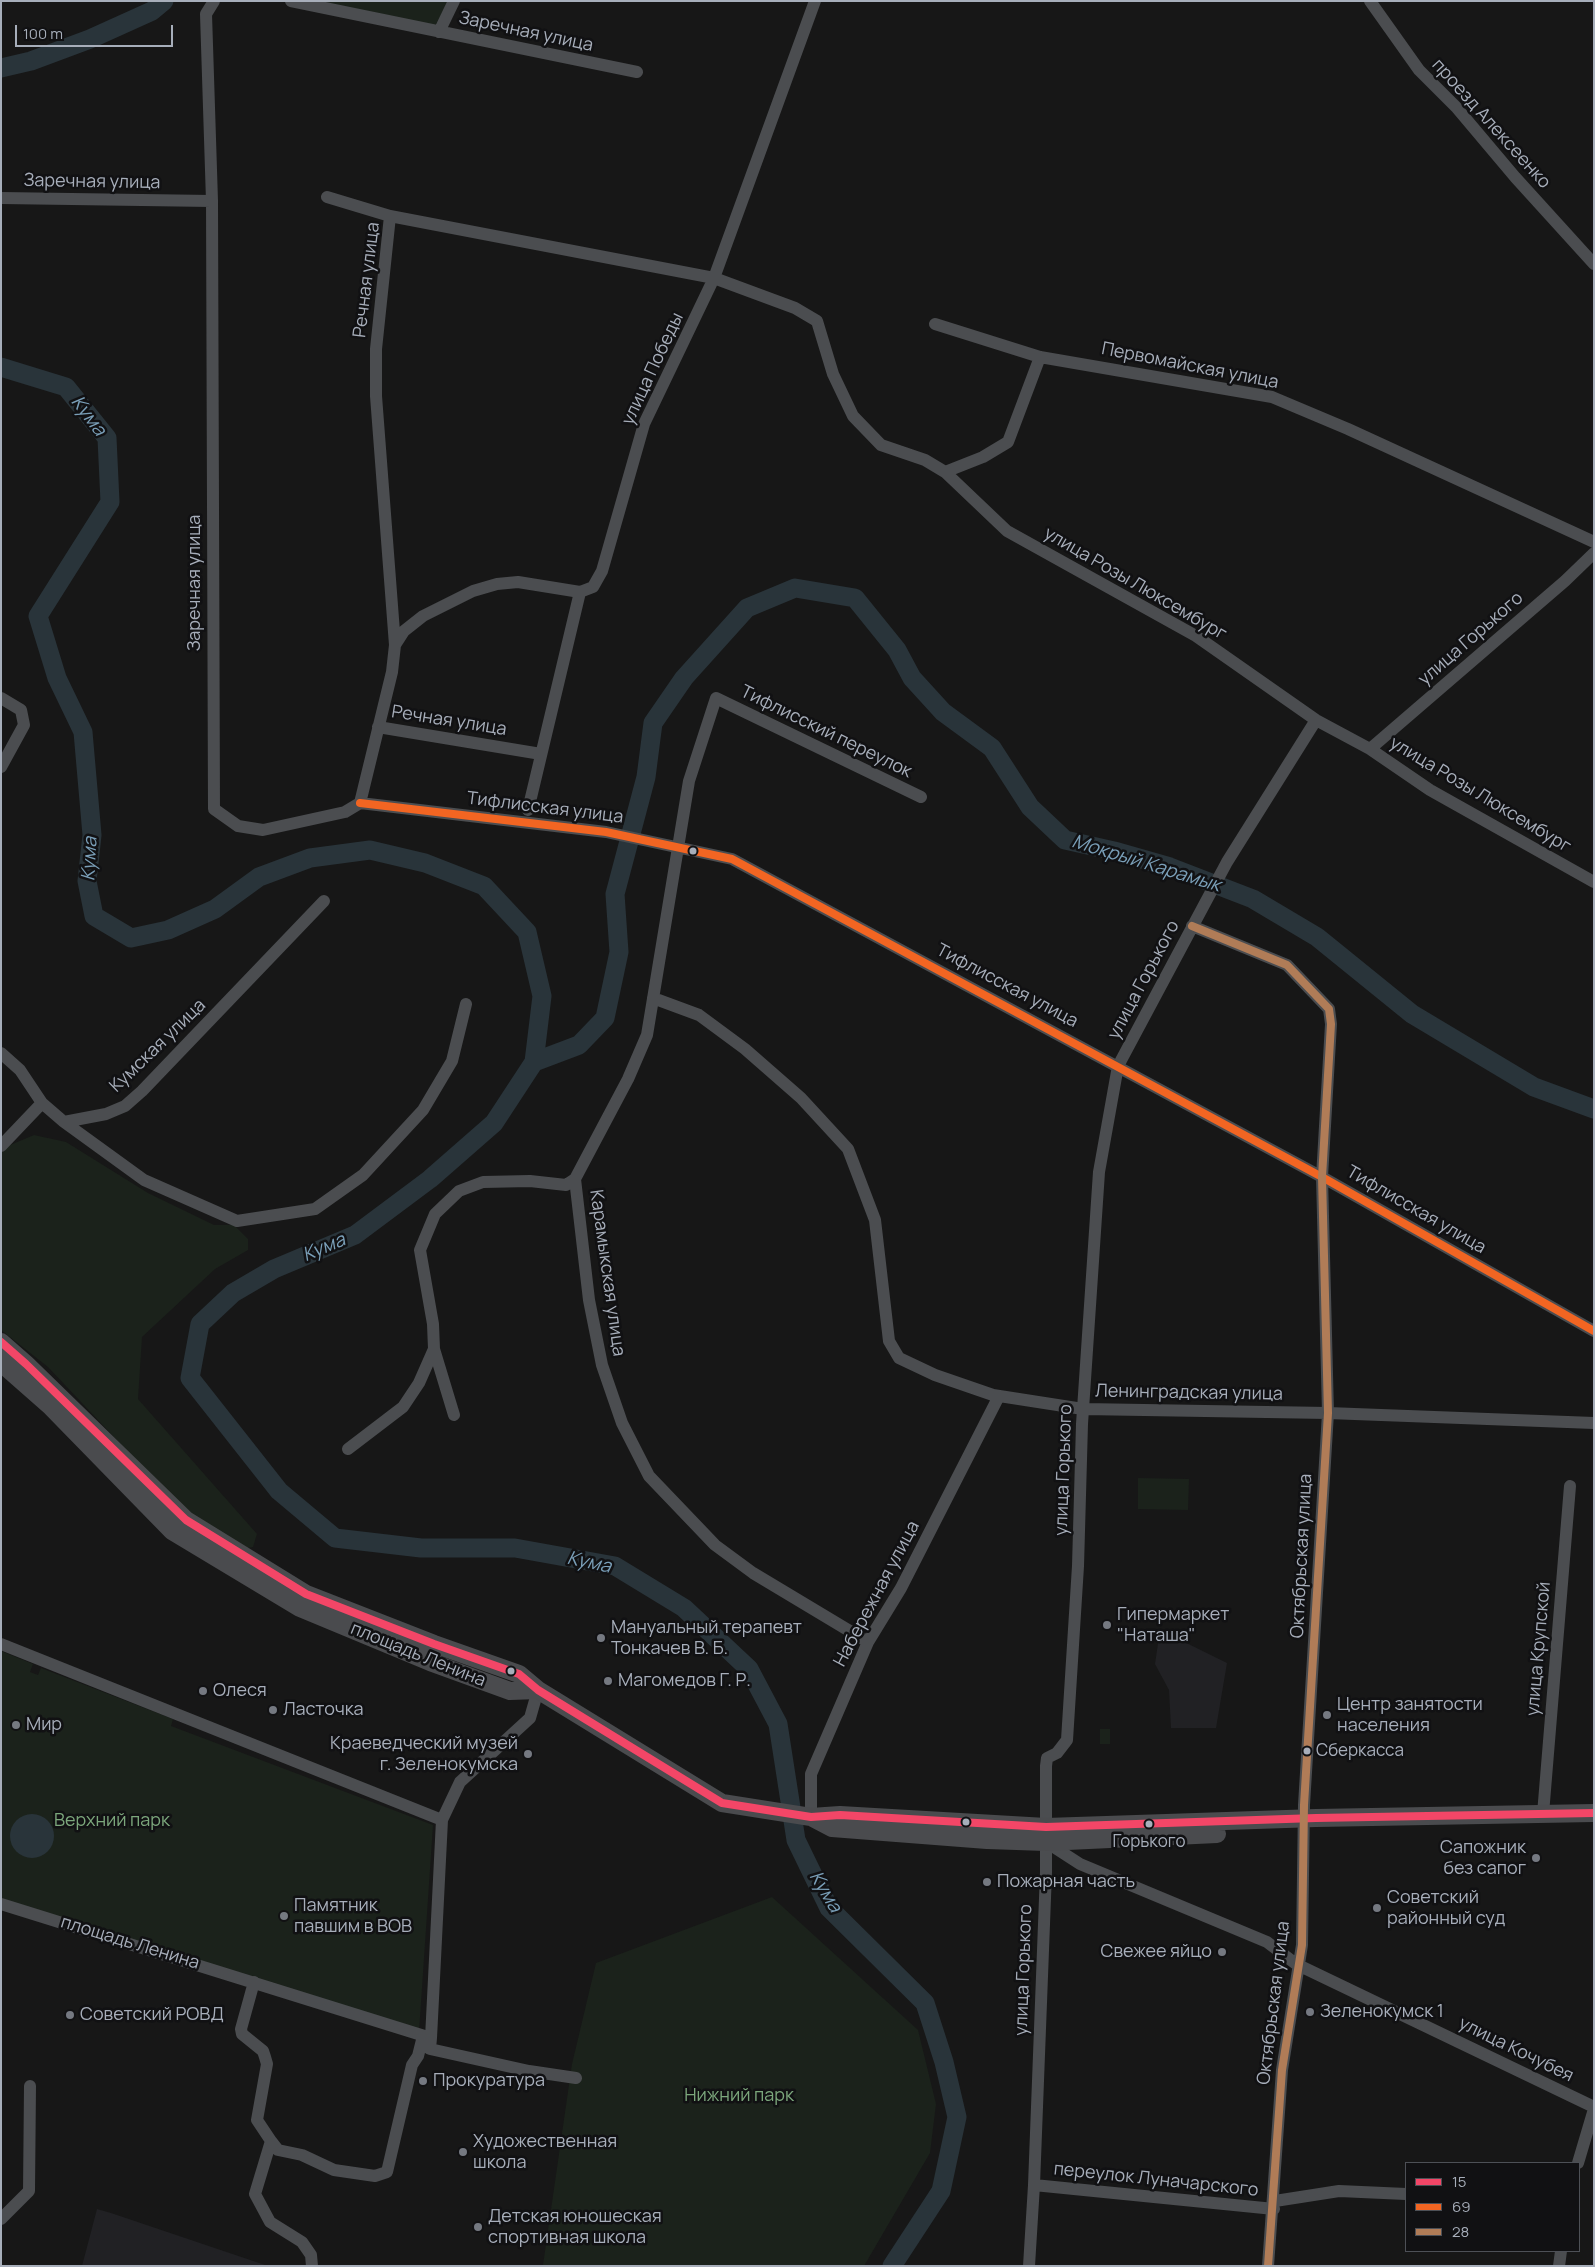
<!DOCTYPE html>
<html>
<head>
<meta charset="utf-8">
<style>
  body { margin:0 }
  #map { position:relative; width:1595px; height:2267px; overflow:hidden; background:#171717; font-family:Manrope,sans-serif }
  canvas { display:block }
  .frame { position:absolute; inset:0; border:2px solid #a7aeba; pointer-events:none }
  .legend { position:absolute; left:1405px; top:2162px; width:175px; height:90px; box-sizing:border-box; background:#111113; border:1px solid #4d5056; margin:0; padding:6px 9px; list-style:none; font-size:15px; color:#a7aeba }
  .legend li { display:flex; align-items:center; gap:10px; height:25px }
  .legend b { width:25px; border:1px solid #4d5056 }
  .scale { position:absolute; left:15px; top:25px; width:158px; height:22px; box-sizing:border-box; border:2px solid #a7aeba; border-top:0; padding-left:6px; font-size:15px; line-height:18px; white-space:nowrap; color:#a7aeba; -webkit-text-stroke:4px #111113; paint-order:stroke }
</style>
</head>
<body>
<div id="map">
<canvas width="1595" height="2267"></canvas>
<div class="frame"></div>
<ul class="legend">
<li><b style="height:6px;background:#f34667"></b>15</li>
<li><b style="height:6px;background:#f26522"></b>69</li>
<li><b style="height:6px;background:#b07c57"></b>28</li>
</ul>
<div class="scale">100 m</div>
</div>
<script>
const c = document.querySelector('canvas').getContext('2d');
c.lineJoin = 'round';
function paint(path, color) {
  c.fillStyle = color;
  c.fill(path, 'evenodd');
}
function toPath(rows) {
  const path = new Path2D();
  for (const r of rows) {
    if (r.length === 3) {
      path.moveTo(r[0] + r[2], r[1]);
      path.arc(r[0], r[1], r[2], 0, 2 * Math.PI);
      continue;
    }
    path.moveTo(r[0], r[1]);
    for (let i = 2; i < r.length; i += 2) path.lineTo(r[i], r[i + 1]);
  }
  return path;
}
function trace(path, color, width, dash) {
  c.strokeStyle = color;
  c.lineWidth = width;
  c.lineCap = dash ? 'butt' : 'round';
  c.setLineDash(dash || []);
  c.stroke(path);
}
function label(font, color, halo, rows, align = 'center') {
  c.font = font + ' Manrope,sans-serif';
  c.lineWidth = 5;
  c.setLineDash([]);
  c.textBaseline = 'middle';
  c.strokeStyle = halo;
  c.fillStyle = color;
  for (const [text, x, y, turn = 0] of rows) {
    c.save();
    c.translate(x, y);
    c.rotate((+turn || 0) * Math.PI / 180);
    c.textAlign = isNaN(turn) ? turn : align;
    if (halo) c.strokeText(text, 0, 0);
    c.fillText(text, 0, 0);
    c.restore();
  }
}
const built = toPath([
  [1160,1630,1227,1663,1216,1728,1171,1728,1169,1690,1155,1664],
  [97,2209,111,2213,268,2266,82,2266]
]);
const green = toPath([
  [309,1,449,1,435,26],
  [34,1135,66,1142,148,1193,214,1225,234,1225,248,1239,248,1250,215,1269,142,1337,138,1399,257,1534,253,1547,248,1548,199,1521,166,1492,48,1367,1,1330,1,1152,8,1146],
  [1138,1478,1189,1479,1188,1510,1138,1509],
  [1,1651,33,1664,30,1672,38,1675,41,1668,173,1719,171,1726,433,1825,419,2032,1,1901],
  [1100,1729,1110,1729,1110,1744,1100,1744],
  [772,1897,918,2030,936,2104,930,2153,864,2266,543,2265,572,2064,596,1963]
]);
const water = toPath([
  [32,1836,22]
]);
const river = toPath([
  [1,68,31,61,90,39,152,11,164,1],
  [1,367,66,387,107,438,110,502,38,616,57,678,83,732,92,835,87,881,94,916,131,938,168,930,215,909,259,877,310,858,370,850,425,863,484,886,527,932,542,996,534,1062,494,1123,430,1179,355,1235,274,1269,233,1293,200,1324,190,1378,279,1491,335,1538,421,1548,515,1548,615,1566,684,1608,749,1669,778,1724,796,1840,829,1908,925,2003,944,2062,957,2117,941,2191,892,2266],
  [534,1062,579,1045,605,1018,619,952,615,894,646,777,653,723,684,678,747,608,795,588,855,598,897,650,912,678,943,712,992,748,1030,807,1065,840,1114,851,1170,867,1253,899,1317,937,1412,1014,1534,1087,1594,1109]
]);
const street = toPath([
  [214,1,206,14,212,201,214,809,238,826,263,830,345,812,360,803],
  [291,1,637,72],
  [1370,1,1419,70,1456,107,1515,177,1594,264],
  [439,32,454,1],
  [327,197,390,216],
  [1,198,212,201],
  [935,324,1040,357,1272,397,1348,429,1594,542],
  [945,472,983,457,1008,442,1040,357],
  [395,645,404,631,423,616,473,591,497,584,518,582,580,592,593,587,602,571,644,424,714,278,815,1],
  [1,698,21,710,24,725,1,767],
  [378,727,541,754],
  [1370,749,1565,581,1594,553],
  [360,803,392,672,395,645,376,396,376,349,390,216,714,278,795,308,817,321,833,374,853,416,881,445,925,460,945,472,1007,531,1196,636,1316,720,1370,749,1430,790,1594,882],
  [360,803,606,832,732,859,1322,1177,1594,1331],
  [528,810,580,592],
  [324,901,142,1091,125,1106,106,1114,64,1122,144,1180,237,1221,315,1209,363,1175,423,1110,452,1061,466,1004],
  [1192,926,1287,965,1329,1009,1331,1024,1322,1177,1328,1413,1304,1805,1302,1945,1282,2070,1268,2266],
  [653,998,699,1015,745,1049,801,1098,848,1149,875,1220,889,1341,899,1358,935,1375,993,1395,1083,1409,1328,1413,1594,1423],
  [1,1053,20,1070,42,1103,64,1122],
  [1,1146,42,1103],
  [575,1179,589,1300,602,1365,622,1423,649,1476,715,1545,753,1573,868,1642],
  [434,1349,454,1415],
  [348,1449,403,1407,419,1383,434,1349,433,1324,420,1250,435,1214,459,1191,483,1182,530,1181,566,1185,575,1179,628,1079,647,1035,689,781,716,698,921,797],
  [1,1644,442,1820],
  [1543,1814,1570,1486],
  [811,1817,811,1774,868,1642,901,1588,999,1396],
  [1046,1842,1080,1864,1267,1942,1296,1964,1594,2107],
  [1,1904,431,2038,430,2049,529,2071,576,2078],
  [254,1982,241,2029,242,2034,263,2051,265,2057,267,2064,257,2120,271,2141,255,2194,270,2222,302,2242,311,2255,312,2266],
  [431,2038,442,1820,460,1782,530,1718,538,1690],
  [271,2141,278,2150,302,2155,334,2170,375,2176,387,2172,412,2065,418,2056,423,2036],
  [1578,2163,1594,2109],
  [1034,2185,1274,2209],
  [1275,2201,1339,2191,1406,2194],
  [1,2219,29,2191,30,2086],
  [1029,2266,1034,2185,1046,1872,1046,1766,1047,1758,1057,1753,1067,1740,1078,1566,1082,1424,1099,1172,1118,1066,1227,862,1316,720],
  [1559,2266,1561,2251]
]);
const secondary = toPath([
  [1,1342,26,1364,186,1520,306,1594,434,1644,519,1674,538,1690,722,1803,811,1817,840,1815,1046,1827,1316,1818,1594,1813],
  [1,1363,50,1406,172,1531,300,1608,430,1662,510,1691,538,1690],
  [811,1817,832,1828,987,1840,1046,1842,1217,1834]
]);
const bus1 = toPath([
  [1,1342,26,1364,186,1520,306,1594,434,1644,519,1674,538,1690,722,1803,811,1817,840,1815,1046,1827,1316,1818,1594,1813]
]);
const bus2 = toPath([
  [360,803,606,832,732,859,1322,1177,1594,1331]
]);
const bus3 = toPath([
  [1192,926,1287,965,1329,1009,1331,1024,1322,1177,1328,1413,1304,1805,1302,1945,1282,2070,1268,2266]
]);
const markers = [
  [693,851,4.5,"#a7aeba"],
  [1107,1625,5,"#757981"],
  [601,1638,5,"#757981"],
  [511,1671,4.5,"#a7aeba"],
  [608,1681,5,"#757981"],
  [203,1691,5,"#757981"],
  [273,1710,5,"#757981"],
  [1327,1715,5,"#757981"],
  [16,1725,5,"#757981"],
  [1307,1751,4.5,"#a7aeba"],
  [528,1754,5,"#757981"],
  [966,1822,4.5,"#a7aeba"],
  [1149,1824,4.5,"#a7aeba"],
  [1536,1858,5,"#757981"],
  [987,1882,5,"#757981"],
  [1377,1908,5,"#757981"],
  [284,1916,5,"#757981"],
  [1222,1952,5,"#757981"],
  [1310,2012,5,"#757981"],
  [70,2015,5,"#757981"],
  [423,2081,5,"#757981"],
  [463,2152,5,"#757981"],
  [478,2227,5,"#757981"]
];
const busNames = [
  ["Сберкасса",1316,1751],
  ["Горького",1149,1842,"center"]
];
const streetNames = [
  ["Заречная улица",526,32,12],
  ["проезд Алексеенко",1491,124,48],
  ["Заречная улица",92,182,1],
  ["Речная улица",367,280,-83],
  ["Первомайская улица",1190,366,11],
  ["улица Победы",653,369,-65],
  ["Заречная улица",195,583,-90],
  ["улица Розы Люксембург",1135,584,30],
  ["улица Горького",1471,639,-41],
  ["Речная улица",449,721,9],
  ["Тифлисский переулок",826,732,26],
  ["улица Розы Люксембург",1480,795,31],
  ["Тифлисская улица",545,808,7],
  ["улица Горького",1144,980,-62],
  ["Тифлисская улица",1007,986,28],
  ["Кумская улица",158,1046,-44],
  ["Тифлисская улица",1416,1210,30],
  ["Карамыкская улица",607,1273,82],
  ["Ленинградская улица",1189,1393,1],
  ["улица Горького",1064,1470,-88],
  ["Октябрьская улица",1302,1556,-87],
  ["Набережная улица",877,1594,-62],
  ["улица Крупской",1539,1649,-85],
  ["площадь Ленина",418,1655,22],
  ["площадь Ленина",130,1943,17],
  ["улица Горького",1024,1970,-88],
  ["Октябрьская улица",1274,2003,-83],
  ["улица Кочубея",1516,2050,26],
  ["переулок Луначарского",1156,2180,6]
];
const poiNames = [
  ["Гипермаркет",1117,1615],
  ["\"Наташа\"",1117,1636],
  ["Мануальный терапевт",611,1628],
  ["Тонкачев В. Б.",611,1649],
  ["Магомедов Г. Р.",618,1681],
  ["Олеся",213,1691],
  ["Центр занятости",1337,1705],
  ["населения",1337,1726],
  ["Ласточка",283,1710],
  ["Мир",26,1725],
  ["Краеведческий музей",518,1744,"right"],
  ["г. Зеленокумска",518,1765,"right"],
  ["Сапожник",1526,1848,"right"],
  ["без сапог",1526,1869,"right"],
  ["Пожарная часть",997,1882],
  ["Советский",1387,1898],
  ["районный суд",1387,1919],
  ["Памятник",294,1906],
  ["павшим в ВОВ",294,1927],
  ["Свежее яйцо",1212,1952,"right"],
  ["Зеленокумск 1",1320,2012],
  ["Советский РОВД",80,2015],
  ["Прокуратура",433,2081],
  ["Художественная",473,2142],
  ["школа",473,2163],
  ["Детская юношеская",488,2217],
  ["спортивная школа",488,2238]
];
const parkNames = [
  ["Верхний парк",112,1821],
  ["Нижний парк",739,2096]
];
const waterNames = [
  ["Кума",88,416,53],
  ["Кума",90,859,-87],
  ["Мокрый Карамык",1146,864,17],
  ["Кума",324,1248,-23],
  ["Кума",589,1563,12],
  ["Кума",825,1892,59]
];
paint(built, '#212124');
paint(green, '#1b221b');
paint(water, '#29343a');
trace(river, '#29343a', 19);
trace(street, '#4b4d50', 12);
trace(secondary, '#4a4b4e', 18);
trace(bus1, '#f34667', 8);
trace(bus2, '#f26522', 8);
trace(bus3, '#b07c57', 8);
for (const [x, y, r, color] of markers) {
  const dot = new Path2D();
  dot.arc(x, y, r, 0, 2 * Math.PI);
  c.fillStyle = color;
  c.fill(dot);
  trace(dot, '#111113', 2);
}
label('17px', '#a7aeba', '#111113', busNames, 'left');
label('18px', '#a7aeba', '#111113', streetNames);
label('18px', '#a7aeba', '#111113', poiNames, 'left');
label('18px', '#7ca77c', '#111113', parkNames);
label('italic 19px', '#7a9fb8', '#111113', waterNames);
</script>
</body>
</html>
